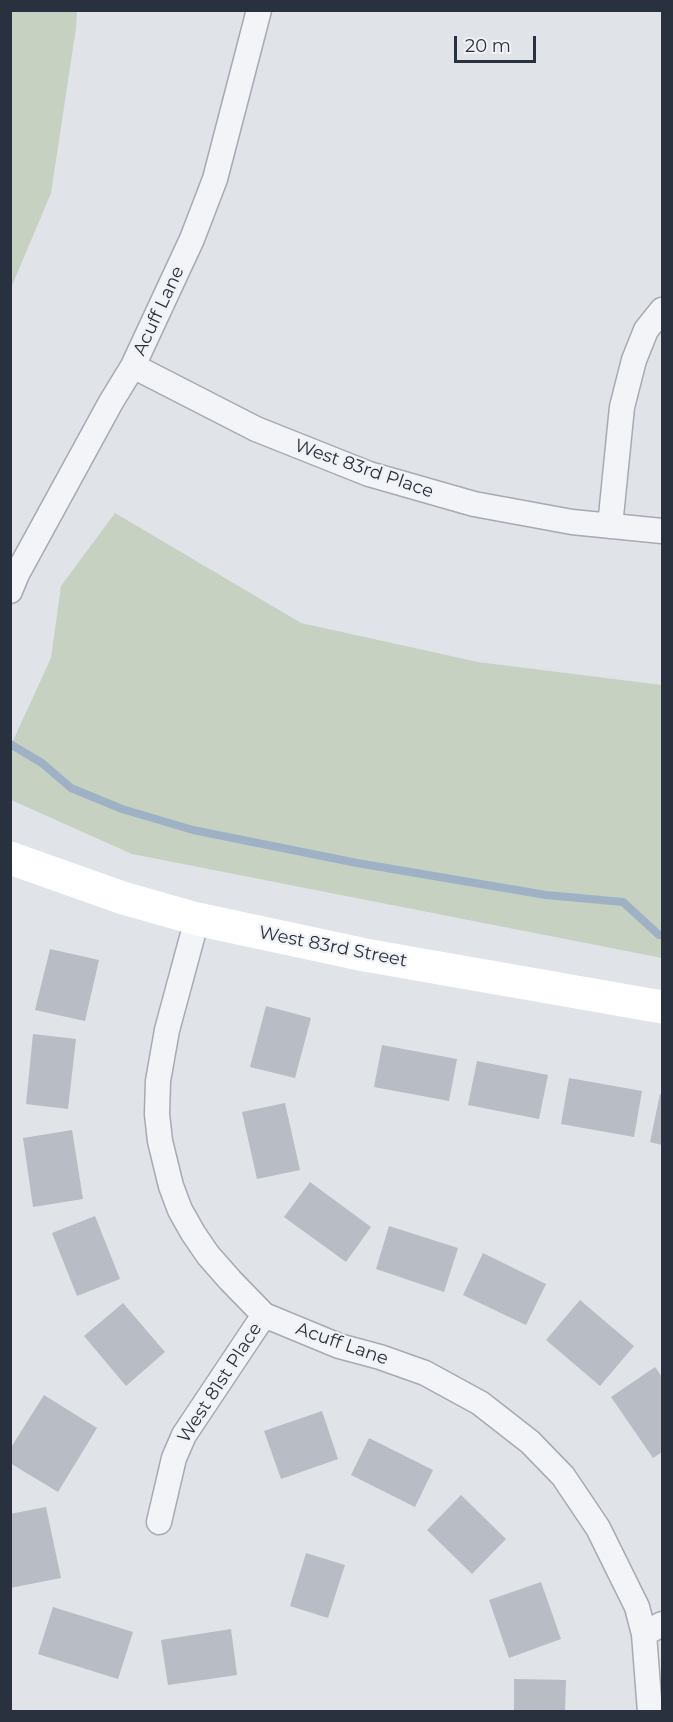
<!DOCTYPE html>
<html>
<head>
<meta charset="utf-8">
<style>
  body { margin:0 }
  #map { position:relative; width:673px; height:1722px; overflow:hidden; background:#e0e3e8; font-family:Montserrat,sans-serif }
  canvas { display:block }
  .frame { position:absolute; inset:0; border:12px solid #2a313e; pointer-events:none }
  .scale { position:absolute; left:454px; top:36px; width:82px; height:27px; box-sizing:border-box; border:3px solid #2a313e; border-top:0; padding-left:8px; font-size:18px; line-height:21px; white-space:nowrap; color:#2a313e; -webkit-text-stroke:4px #f0f2f6; paint-order:stroke }
</style>
</head>
<body>
<div id="map">
<canvas width="673" height="1722"></canvas>
<div class="frame"></div>
<div class="scale">20 m</div>
</div>
<script>
const c = document.querySelector('canvas').getContext('2d');
c.lineJoin = 'round';
function paint(path, color) {
  c.fillStyle = color;
  c.fill(path, 'evenodd');
}
function toPath(rows) {
  const path = new Path2D();
  for (const r of rows) {
    path.moveTo(r[0], r[1]);
    for (let i = 2; i < r.length; i += 2) path.lineTo(r[i], r[i + 1]);
  }
  return path;
}
function trace(path, color, width, dash) {
  c.strokeStyle = color;
  c.lineWidth = width;
  c.lineCap = dash ? 'butt' : 'round';
  c.setLineDash(dash || []);
  c.stroke(path);
}
function label(font, color, halo, rows, align = 'center') {
  c.font = font + ' Montserrat,sans-serif';
  c.lineWidth = 4.5;
  c.setLineDash([]);
  c.textBaseline = 'middle';
  c.strokeStyle = halo;
  c.fillStyle = color;
  for (const [text, x, y, turn = 0] of rows) {
    c.save();
    c.translate(x, y);
    c.rotate((+turn || 0) * Math.PI / 180);
    c.textAlign = isNaN(turn) ? turn : align;
    if (halo) c.strokeText(text, 0, 0);
    c.fillText(text, 0, 0);
    c.restore();
  }
}
const green = toPath([
  [11,10,77,11,76,28,51,193,11,288],
  [115,513,301,623,478,662,662,685,662,958,132,854,11,800,11,745,51,658,61,586]
]);
const stream = toPath([
  [10,744,42,763,71,788,122,809,193,830,357,863,546,895,623,902,659,935,662,935]
]);
const building = toPath([
  [50,949,99,960,85,1021,35,1010],
  [266,1006,311,1018,295,1078,250,1067],
  [33,1034,76,1039,68,1109,26,1104],
  [382,1045,457,1059,449,1101,374,1087],
  [477,1061,548,1075,539,1119,468,1105],
  [569,1078,642,1091,634,1137,561,1124],
  [660,1094,662,1094,662,1145,650,1142],
  [285,1103,300,1170,257,1179,242,1112],
  [72,1130,83,1199,33,1207,23,1138],
  [310,1182,371,1227,346,1262,284,1217],
  [95,1216,120,1279,77,1296,52,1233],
  [389,1226,458,1248,444,1292,376,1269],
  [483,1253,546,1284,526,1325,463,1295],
  [580,1300,634,1346,600,1386,546,1340],
  [123,1303,165,1352,126,1386,84,1336],
  [655,1367,662,1377,662,1452,653,1458,611,1397],
  [44,1395,97,1428,58,1492,10,1463,10,1449],
  [322,1411,338,1459,281,1479,264,1431],
  [369,1438,433,1470,415,1507,351,1475],
  [461,1495,506,1539,472,1574,427,1530],
  [46,1507,61,1578,10,1588,10,1514],
  [306,1553,345,1565,328,1618,290,1606],
  [541,1582,561,1639,509,1658,489,1600],
  [53,1607,133,1632,118,1679,38,1654],
  [231,1629,237,1675,168,1685,161,1640],
  [514,1679,566,1680,565,1712,514,1712]
]);
const street = toPath([
  [133,366,256,429,369,474,474,504,572,522,662,531],
  [610,526,622,407,634,360,646,330,662,310],
  [10,591,17,574,111,402,133,366,192,239,215,179,259,10],
  [197,919,167,1030,158,1081,157,1114,160,1141,171,1186,180,1210,193,1233,208,1255,230,1280,264,1315,339,1346,380,1357,425,1373,480,1403,530,1442,563,1476,598,1528,637,1607,644,1634,650,1712],
  [159,1522,174,1458,184,1435,264,1315],
  [644,1634,662,1624]
]);
const secondary = toPath([
  [10,858,123,898,197,919,365,955,662,1007]
]);
const streetNames = [
  ["Acuff Lane",159,311,-65],
  ["West 83rd Place",364,469,19],
  ["West 83rd Street",333,947,11],
  ["Acuff Lane",342,1344,19],
  ["West 81st Place",220,1383,-57]
];
paint(green, '#c6d1c2');
trace(stream, '#9eb1c5', 8);
paint(building, '#b8bcc4');
trace(street, '#a6aab2', 27);
trace(street, '#f3f4f7', 24);
trace(secondary, '#fff', 33);
label('18px', '#2a313e', '#f0f2f6', streetNames);
</script>
</body>
</html>
